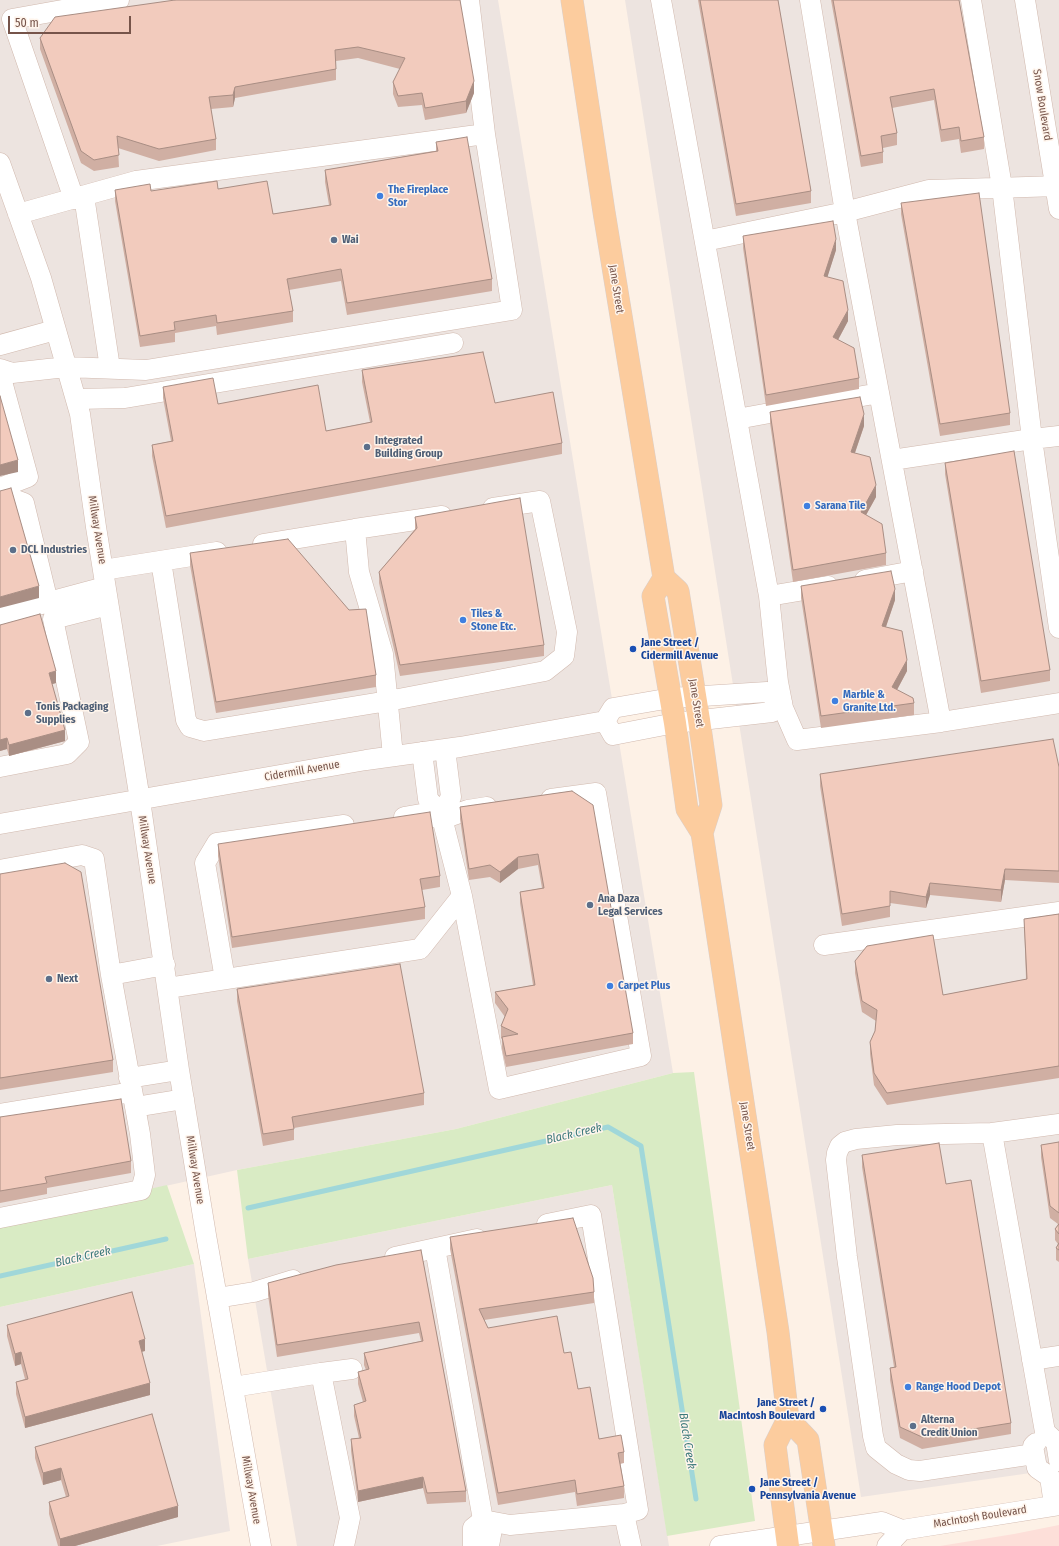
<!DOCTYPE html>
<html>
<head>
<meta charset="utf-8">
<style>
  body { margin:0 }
  #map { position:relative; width:1059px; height:1546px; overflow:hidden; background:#fdf1e6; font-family:"Fira Sans Condensed",sans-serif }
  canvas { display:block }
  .scale { position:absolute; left:8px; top:16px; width:123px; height:18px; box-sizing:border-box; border:2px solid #76544a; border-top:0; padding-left:5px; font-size:12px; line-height:14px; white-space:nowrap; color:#76544a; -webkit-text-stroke:3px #fff5ec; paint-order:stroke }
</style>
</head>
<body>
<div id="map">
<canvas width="1059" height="1546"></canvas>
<div class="scale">50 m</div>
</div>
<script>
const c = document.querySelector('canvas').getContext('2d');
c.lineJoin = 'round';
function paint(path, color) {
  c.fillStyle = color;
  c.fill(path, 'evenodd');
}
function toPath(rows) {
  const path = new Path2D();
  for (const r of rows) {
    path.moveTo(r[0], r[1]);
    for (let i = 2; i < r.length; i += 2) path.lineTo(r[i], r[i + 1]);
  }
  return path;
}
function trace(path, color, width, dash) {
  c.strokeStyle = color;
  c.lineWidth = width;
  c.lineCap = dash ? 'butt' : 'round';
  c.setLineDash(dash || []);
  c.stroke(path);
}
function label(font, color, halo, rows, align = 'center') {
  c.font = font + ' "Fira Sans Condensed",sans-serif';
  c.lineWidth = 3;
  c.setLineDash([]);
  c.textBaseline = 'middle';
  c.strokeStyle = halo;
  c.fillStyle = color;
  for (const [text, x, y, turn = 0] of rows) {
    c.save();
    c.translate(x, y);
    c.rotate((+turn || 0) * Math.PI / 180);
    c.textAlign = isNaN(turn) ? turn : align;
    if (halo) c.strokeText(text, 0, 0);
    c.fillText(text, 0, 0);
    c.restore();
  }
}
const commercial = toPath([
  [1059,1525,1059,1546,940,1546,1014,1534]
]);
const industrial = toPath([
  [0,0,498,0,673,1073,456,1129,237,1170,0,1223],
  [625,0,1059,0,1059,1469,861,1497],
  [612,1185,669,1546,297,1546,248,1259],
  [194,1264,230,1531,157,1546,0,1546,0,1307]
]);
const green = toPath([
  [694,1072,755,1521,667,1536,612,1185,248,1259,237,1170,456,1129,673,1073],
  [167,1185,194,1264,0,1307,0,1223]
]);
const stream = toPath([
  [248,1208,608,1127,641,1146,696,1499],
  [0,1276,166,1239]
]);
const minor = toPath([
  [661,0,769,596,778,682,783,708,797,740,941,722,845,212,810,0],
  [971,0,1002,187,1032,439,1059,628],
  [1025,0,1059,209],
  [0,163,41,278,80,414,96,527,140,800,179,1070,206,1235,261,1546],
  [84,196,110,368],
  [74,199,12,19,119,0],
  [18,214,136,181,485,134,469,0],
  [705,241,845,212,929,190,1059,186],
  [0,345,55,330],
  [0,369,12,373,66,367,146,370,512,310,485,134],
  [0,374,28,477,0,488],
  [76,399,125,398,453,343],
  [737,419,879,393],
  [892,460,1032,439,1059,436],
  [0,491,8,497,24,503,48,602],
  [355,529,442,516],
  [263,544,355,529,359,572,383,654,393,756],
  [161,561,186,720,190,727,204,731,388,701,545,671,564,656,567,632,540,501,493,508],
  [103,570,217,552],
  [865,580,913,571],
  [769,596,828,586],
  [0,615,105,587],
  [941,722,1059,703],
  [422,752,428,799,441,814,462,896,499,1089,641,1056,596,793,551,799],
  [0,767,67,754,79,742,53,619,108,605],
  [441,814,451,797,445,749],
  [404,817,421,814,442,819,468,810,487,807],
  [0,824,366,760,460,747,605,721,613,708,671,698,767,692,782,702,772,712,675,723,613,735,605,721],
  [0,870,82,855,94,859,111,975,140,1134,145,1175,141,1190,0,1218],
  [824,945,1059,912],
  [111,975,165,965],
  [225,979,205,863,217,843,344,825],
  [168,988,420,949,462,896],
  [129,1078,179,1070],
  [135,1107,184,1099],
  [0,1114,132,1092],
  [1059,1124,992,1133,1045,1432,1056,1442,1059,1461],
  [992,1133,897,1135,856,1139,845,1142,840,1146,837,1153,836,1160,847,1257,873,1436,876,1448,896,1464,909,1470,920,1471,1034,1454],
  [547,1224,591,1215,638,1510,624,1514,631,1546],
  [435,1248,483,1520,492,1529,489,1546],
  [395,1257,477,1239],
  [217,1298,254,1292,293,1280],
  [1032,1360,1059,1356],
  [233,1387,321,1373],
  [1036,1443,1033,1446,1037,1468,1050,1477,1054,1505],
  [344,1546,350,1518,321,1373,352,1369],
  [473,1546,473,1528,483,1520,510,1525,624,1514],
  [720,1546,882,1522,902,1530,1059,1505],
  [887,1546,902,1530]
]);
const major = toPath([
  [572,0,604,212,664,578,653,596,675,723,687,809,702,833,778,1332,788,1419,775,1445,788,1546],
  [664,578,678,591,699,720,711,805,702,833],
  [788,1419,808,1440,824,1546]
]);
const wall = toPath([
  [460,0,474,93,466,113,425,120,422,105,398,107,393,94,393,82,400,69,358,58,336,61,336,80,235,98,233,107,211,109,216,139,216,150,159,161,118,148,119,167,94,171,81,163,40,49,40,38],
  [698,0,778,0,811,191,811,203,736,216],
  [831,0,959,0,984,137,984,149,961,153,959,139,941,142,934,100,892,108,897,133,897,145,883,148,883,163,861,167],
  [436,142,492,279,492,291,347,315,341,281,289,290,293,311,293,322,217,335,216,326,175,333,175,342,140,347,115,201,115,190,151,191,218,189,273,214,329,205,325,182,325,170,436,151],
  [901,203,1010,413,1010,425,940,436,901,214],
  [743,236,836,250,827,277,848,321,838,340,859,378,859,389,766,406,743,248],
  [362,370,495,403,562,443,562,454,166,528,152,456,152,445,171,441,163,398,163,387,218,404,326,431,370,422,362,382],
  [770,412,864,426,855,453,876,497,866,515,886,553,886,565,793,582,770,423],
  [945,463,1050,670,1050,681,981,693,945,474],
  [415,517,544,645,544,656,400,676,379,583,379,572,415,529],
  [190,553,376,675,376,687,216,713,190,565],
  [801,586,895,600,886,627,907,671,897,690,914,703,914,715,821,728,801,598],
  [0,625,56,683,52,684,65,741,9,756,7,749,0,751],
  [1059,767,1059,883,1005,880,1001,902,930,895,926,908,890,903,890,917,842,926,820,786,820,774],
  [572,791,633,1033,633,1044,506,1067,502,1049,502,1039,501,1038,501,1026,505,1017,495,1003,495,992,533,985,520,903,520,892,542,888,538,865,518,869,500,883,490,877,469,880,460,819,460,807],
  [218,844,440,876,440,887,422,890,425,907,425,919,232,948,218,856],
  [0,874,113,1060,113,1072,0,1090],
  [1059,914,1059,1078,887,1105,874,1085,870,1054,870,1042,875,1031,876,1021,862,1012,855,973,855,961,943,995,1026,979,1024,919],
  [237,989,424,1093,424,1105,294,1128,294,1140,263,1146,237,1001],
  [0,1117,131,1161,131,1173,47,1188,47,1194,0,1203],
  [1059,1142,1059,1262,1056,1260,1056,1248,1058,1244,1055,1240,1055,1229,1058,1224,1050,1218,1041,1157,1041,1145],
  [862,1155,946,1184,1011,1423,1011,1434,922,1449,900,1438,890,1380,890,1368,894,1367,862,1167],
  [450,1237,594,1292,594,1303,484,1320,488,1328,564,1353,578,1389,599,1439,624,1452,624,1463,620,1464,624,1486,624,1498,577,1506,575,1492,498,1505,450,1249],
  [421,1250,466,1491,466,1502,427,1504,423,1488,358,1502,351,1451,351,1439,359,1438,354,1416,354,1405,363,1402,358,1384,358,1372,366,1370,364,1365,364,1353,421,1341,419,1333,277,1357,268,1295,268,1283],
  [7,1325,145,1351,142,1352,150,1395,25,1428,16,1394,16,1382,25,1379,21,1364,15,1366,7,1336],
  [35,1447,178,1517,75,1546,58,1546,49,1514,49,1502,66,1497,61,1480,43,1485,35,1458]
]);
const shadedWall = toPath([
  [474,81,474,93,466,113,466,101],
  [235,87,235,98,233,107,233,95],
  [836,239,836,250,824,288,824,276],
  [848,310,848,321,833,349,833,337],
  [864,414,864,426,851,464,851,452],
  [18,460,18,472,0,476,0,465],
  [876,485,876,497,861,524,861,512],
  [39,586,39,598,0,608,0,597],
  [895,589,895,600,882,638,882,626],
  [907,660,907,671,892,699,892,687],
  [56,671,56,683,49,685,49,673],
  [65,730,65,741,9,756,9,745],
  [7,738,7,749,0,751,0,740],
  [518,857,518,869,500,883,500,872],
  [1005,869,1005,880,1001,902,1001,890],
  [930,883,930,895,926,908,926,897],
  [145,1339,145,1351,139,1352,139,1341],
  [21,1352,21,1364,15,1366,15,1354],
  [150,1383,150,1395,25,1428,25,1417],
  [61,1468,61,1480,43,1485,43,1473],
  [423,1477,423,1488,358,1502,358,1491],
  [178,1506,178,1517,75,1546,60,1546,60,1539]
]);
const building = toPath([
  [175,0,460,0,474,81,466,101,425,108,422,93,398,96,393,82,405,58,358,47,335,50,336,69,235,87,233,95,209,97,216,139,159,149,117,136,119,155,94,160,81,151,40,38,55,17,175,0],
  [700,0,778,0,811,191,736,204,700,0],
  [833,0,959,0,984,137,961,141,959,127,941,130,934,89,890,97,897,133,881,136,883,152,861,156,833,0],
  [467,137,492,279,347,303,341,269,287,279,293,311,217,323,216,315,174,322,175,330,140,336,115,190,150,184,151,191,217,181,218,189,267,181,273,214,331,205,325,170,438,151,436,142,467,137],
  [979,193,1010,413,940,424,901,203,979,193],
  [833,221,836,239,824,276,843,281,848,310,833,337,854,348,859,378,766,395,743,236,833,221],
  [483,352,495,403,553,392,562,443,166,516,152,445,173,441,163,387,213,378,218,404,318,385,326,431,372,422,362,370,483,352],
  [0,396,18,460,0,465,0,396],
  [860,397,864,414,851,452,870,457,876,485,861,512,882,524,886,553,793,570,770,412,860,397],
  [1014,451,1050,670,981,681,945,463,1014,451],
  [11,488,39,586,0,597,0,491,11,488],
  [520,498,544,645,400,665,379,572,417,528,415,517,520,498],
  [288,539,349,610,366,609,376,675,216,702,190,553,288,539],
  [891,571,895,589,882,626,902,631,907,660,892,687,913,698,914,703,821,716,801,586,891,571],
  [40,614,56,671,49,673,65,730,9,745,7,738,0,740,0,625,40,614],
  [1053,739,1059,767,1059,871,1005,869,1001,890,930,883,926,897,890,891,890,906,842,914,820,774,1053,739],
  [572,791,593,805,633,1033,506,1056,502,1037,518,1034,501,1026,508,1009,495,992,535,985,520,892,544,888,538,854,518,857,500,872,490,865,469,869,460,807,572,791],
  [430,812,440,876,420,879,425,907,232,937,218,844,430,812],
  [65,863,81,872,113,1060,0,1078,0,874,65,863],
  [1059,914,1059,1066,887,1093,874,1073,870,1042,875,1031,877,1010,862,1001,855,961,867,946,933,935,943,995,1027,979,1024,919,1059,914],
  [400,964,424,1093,292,1117,294,1129,263,1134,237,989,400,964],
  [121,1099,131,1161,45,1177,47,1183,0,1191,0,1117,121,1099],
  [1059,1142,1059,1213,1050,1206,1041,1145,1059,1142],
  [939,1143,946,1184,971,1180,1011,1423,922,1437,900,1427,890,1368,896,1367,862,1155,939,1143],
  [573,1218,593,1278,594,1292,479,1309,488,1328,557,1316,564,1353,571,1352,578,1389,590,1387,599,1439,621,1435,624,1452,618,1453,624,1486,577,1494,575,1480,498,1493,450,1237,573,1218],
  [1059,1224,1059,1234,1055,1229,1059,1224],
  [1059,1243,1059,1250,1056,1248,1059,1243],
  [421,1250,466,1491,427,1493,423,1477,358,1491,351,1439,361,1438,354,1405,366,1401,358,1372,369,1369,364,1353,423,1341,419,1322,277,1345,268,1283,336,1265,421,1250],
  [132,1292,145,1339,139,1341,150,1383,25,1417,16,1382,28,1379,21,1352,15,1354,7,1325,132,1292],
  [152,1414,178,1506,60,1539,49,1502,69,1496,61,1468,43,1473,35,1447,152,1414]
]);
const markers = [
  [380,196,4,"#3f7fe0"],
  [334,240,4,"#5c6f8a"],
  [367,447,4,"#5c6f8a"],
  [807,506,4,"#3f7fe0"],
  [13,550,4,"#5c6f8a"],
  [463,620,4,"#3f7fe0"],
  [633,649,4,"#1a4fb4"],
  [835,701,4,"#3f7fe0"],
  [28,713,4,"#5c6f8a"],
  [590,905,4,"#5c6f8a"],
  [49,979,4,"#5c6f8a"],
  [610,986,4,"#3f7fe0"],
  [908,1387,4,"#3f7fe0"],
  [823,1409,4,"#1a4fb4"],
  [913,1426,4,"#5c6f8a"],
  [752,1489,4,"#1a4fb4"]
];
const streetNames = [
  ["Snow Boulevard",1042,105,81],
  ["Jane Street",616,289,81],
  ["Millway Avenue",97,530,81],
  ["Jane Street",696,703,81],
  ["Cidermill Avenue",302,771,-10],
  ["Millway Avenue",147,850,81],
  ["Jane Street",747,1126,81],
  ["Millway Avenue",195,1170,81],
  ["Millway Avenue",251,1490,80],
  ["MacIntosh Boulevard",980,1517,-9]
];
const shopNames = [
  ["The Fireplace",388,190],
  ["Stor",388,203],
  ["Sarana Tile",815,506],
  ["Tiles &",471,614],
  ["Stone Etc.",471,627],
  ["Marble &",843,695],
  ["Granite Ltd.",843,708],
  ["Carpet Plus",618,986],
  ["Range Hood Depot",916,1387]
];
const serviceNames = [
  ["Wai",342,240],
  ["Integrated",375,441],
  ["Building Group",375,454],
  ["DCL Industries",21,550],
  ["Tonis Packaging",36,707],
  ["Supplies",36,720],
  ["Ana Daza",598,899],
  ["Legal Services",598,912],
  ["Next",57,979],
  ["Alterna",921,1420],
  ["Credit Union",921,1433]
];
const transitNames = [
  ["Jane Street /",641,643],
  ["Cidermill Avenue",641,656],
  ["Jane Street /",815,1403,"right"],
  ["MacIntosh Boulevard",815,1416,"right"],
  ["Jane Street /",760,1483],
  ["Pennsylvania Avenue",760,1496]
];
const waterNames = [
  ["Black Creek",574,1134,-13],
  ["Black Creek",83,1257,-13],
  ["Black Creek",687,1441,81]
];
paint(commercial, '#fddfd9');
paint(industrial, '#ede4e0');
paint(green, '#d9ebc4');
trace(stream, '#a0d7d9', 5);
trace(minor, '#d1b9ae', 21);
trace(major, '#d9cfcc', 23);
trace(minor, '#fff', 20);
trace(major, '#fccc9e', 22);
paint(wall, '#d0afa3');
paint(shadedWall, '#a98e84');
paint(building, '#f2cbbd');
trace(building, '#a98e84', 1);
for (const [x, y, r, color] of markers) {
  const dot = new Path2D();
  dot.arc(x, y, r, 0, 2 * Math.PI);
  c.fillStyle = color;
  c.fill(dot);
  trace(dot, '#fff5ec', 1.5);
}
label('11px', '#76544a', '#fff5ec', streetNames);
label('bold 11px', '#366cbe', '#fff5ec', shopNames, 'left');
label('bold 11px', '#4e5e75', '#fff5ec', serviceNames, 'left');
label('bold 11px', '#164399', '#fff5ec', transitNames, 'left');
label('italic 12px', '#3d7a7c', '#fff5ec', waterNames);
</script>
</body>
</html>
